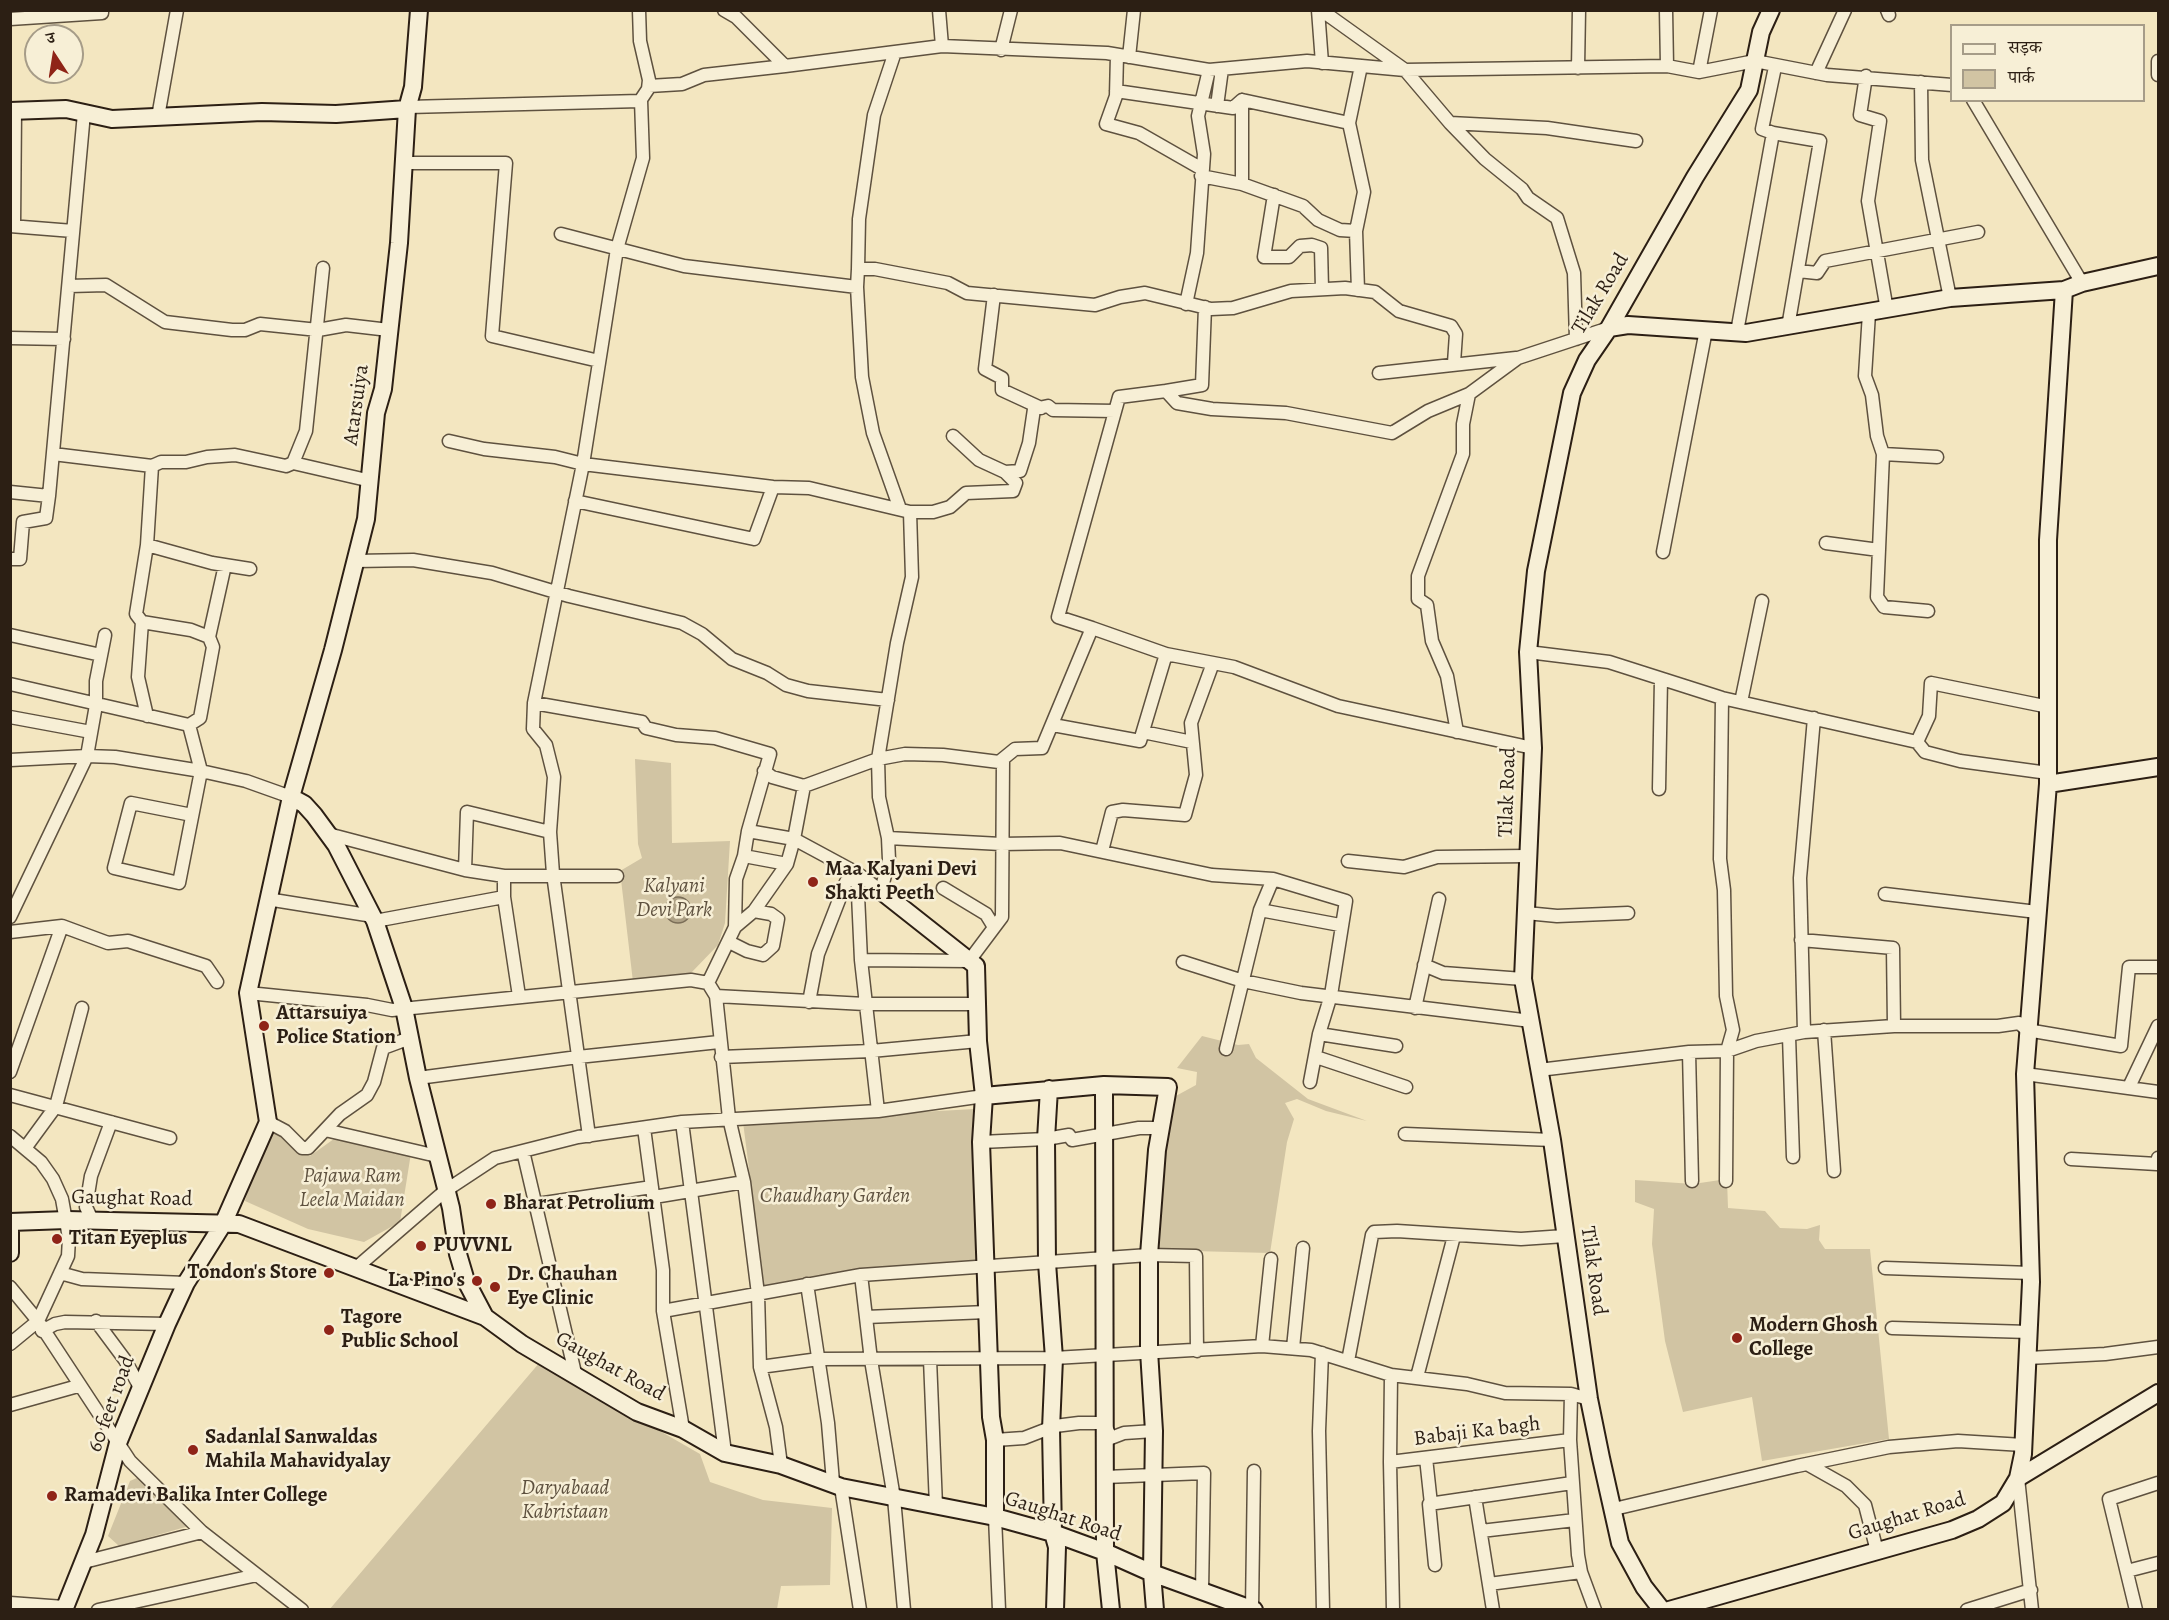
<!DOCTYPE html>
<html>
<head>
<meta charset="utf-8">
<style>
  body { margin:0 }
  #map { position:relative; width:2169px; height:1620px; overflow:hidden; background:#f3e6c0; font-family:Alegreya,"Noto Serif Devanagari",serif }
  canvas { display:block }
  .frame { position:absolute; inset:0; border:12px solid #2c1f14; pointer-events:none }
  .legend { position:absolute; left:1950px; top:24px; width:195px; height:78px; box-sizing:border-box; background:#f7efd6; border:2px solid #a69c88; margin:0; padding:8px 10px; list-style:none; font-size:18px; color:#2c1f14 }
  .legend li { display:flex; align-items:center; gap:12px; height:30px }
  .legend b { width:30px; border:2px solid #a69c88 }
  .north { position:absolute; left:24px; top:24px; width:60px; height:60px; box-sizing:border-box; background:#f7efd6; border:2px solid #a69c88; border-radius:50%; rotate:348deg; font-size:16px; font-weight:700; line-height:24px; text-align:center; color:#2c1f14 }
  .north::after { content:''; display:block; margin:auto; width:21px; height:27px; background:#8f2418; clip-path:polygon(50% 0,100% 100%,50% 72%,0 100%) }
</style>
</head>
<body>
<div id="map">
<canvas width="2169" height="1620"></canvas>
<div class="frame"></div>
<ul class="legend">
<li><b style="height:8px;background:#f7efd6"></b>सड़क</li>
<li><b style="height:16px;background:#d1c4a3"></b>पार्क</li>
</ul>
<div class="north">उ</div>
</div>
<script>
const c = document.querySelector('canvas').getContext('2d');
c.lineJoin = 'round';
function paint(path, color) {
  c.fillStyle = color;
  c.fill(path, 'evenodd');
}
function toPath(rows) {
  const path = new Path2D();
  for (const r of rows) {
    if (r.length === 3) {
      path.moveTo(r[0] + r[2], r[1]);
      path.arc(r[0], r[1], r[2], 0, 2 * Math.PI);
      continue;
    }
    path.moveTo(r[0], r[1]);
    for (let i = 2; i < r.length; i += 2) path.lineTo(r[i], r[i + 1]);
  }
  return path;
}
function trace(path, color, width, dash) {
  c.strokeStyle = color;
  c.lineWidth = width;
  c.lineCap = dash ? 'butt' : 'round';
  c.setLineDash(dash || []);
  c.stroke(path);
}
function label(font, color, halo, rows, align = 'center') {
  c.font = font + ' Alegreya,serif';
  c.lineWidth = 5;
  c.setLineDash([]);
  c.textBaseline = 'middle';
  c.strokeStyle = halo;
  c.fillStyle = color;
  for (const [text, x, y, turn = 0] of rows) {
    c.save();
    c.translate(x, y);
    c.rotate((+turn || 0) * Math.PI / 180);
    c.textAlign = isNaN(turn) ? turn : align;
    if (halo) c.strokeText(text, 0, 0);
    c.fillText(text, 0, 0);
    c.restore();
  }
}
const green = toPath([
  [635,759,671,763,672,843,730,841,725,923,718,945,691,973,633,982,620,871,642,858,638,844],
  [1202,1036,1238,1045,1249,1044,1256,1058,1308,1099,1367,1121,1326,1111,1297,1099,1285,1103,1294,1119,1287,1142,1270,1253,1154,1250,1158,1184,1174,1097,1196,1085,1197,1072,1177,1068],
  [974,1109,980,1260,764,1286,743,1122],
  [275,1131,310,1156,338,1136,411,1153,400,1222,364,1242,308,1229,245,1201,258,1153],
  [1727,1179,1728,1208,1765,1211,1780,1228,1807,1229,1820,1225,1819,1240,1825,1249,1870,1249,1889,1439,1762,1461,1752,1397,1683,1412,1665,1341,1652,1244,1654,1209,1635,1202,1635,1180,1693,1184],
  [540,1362,700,1454,710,1482,763,1500,832,1508,830,1585,781,1586,777,1609,329,1610],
  [139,1477,189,1526,119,1546,108,1536,130,1481]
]);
const water = toPath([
  [678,910,13]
]);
const street = toPath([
  [724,10,736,17,785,66,942,46,1107,53,1209,70,1307,61,1405,70,1667,66,1699,72,1755,61,1827,75,1952,85],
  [939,10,942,46],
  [1318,10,1322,63],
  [1321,10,1405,70,1450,123,1485,159,1522,189,1528,198,1557,218,1574,273,1576,339],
  [1666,10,1667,66],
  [1887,10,1889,15],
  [10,19,102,13,102,10],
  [1001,50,1011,10],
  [1117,55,1116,96,1106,124,1139,133,1202,169],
  [1129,57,1134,10],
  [2158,61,2158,75],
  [1578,68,1579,10],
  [1699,72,1711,10],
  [1816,73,1845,10],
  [1866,76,1860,115,1880,121,1868,201,1887,310],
  [1921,82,1922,160,1950,298],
  [649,86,682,84,704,75,785,66],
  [1116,91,1233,108,1242,100,1349,123,1361,66],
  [1973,100,2082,283],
  [1217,106,1222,69],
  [408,107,640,101,648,89,649,80,640,41,639,10],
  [158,117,177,10],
  [1349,123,1364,192,1356,231,1358,290],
  [1450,123,1547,128,1636,141],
  [1773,133,1820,141,1788,327],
  [404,163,506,163,492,336,599,361],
  [1201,176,1242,184,1242,100],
  [1242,184,1303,206,1318,220,1340,230,1356,231],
  [1274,195,1264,257,1289,257,1300,246,1312,245,1321,248,1322,289],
  [10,226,73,231],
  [14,226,15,111],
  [561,234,684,266,857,287,858,269,875,269,948,283,967,293,1095,305,1120,297,1145,293,1211,309,1233,308,1291,291,1345,288,1375,292,1399,311,1451,326,1456,334,1454,363],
  [858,269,859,219,874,115,895,52],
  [1798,271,1817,273,1825,261,1978,232],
  [69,286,106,285,165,322,232,330,245,330,260,324,318,330,346,325,389,330],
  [857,287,862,377,873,433,900,509],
  [994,295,985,369,1002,378,1002,390,1041,408],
  [1186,304,1197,253,1204,154,1198,116,1209,70],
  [1869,313,1865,376,1872,395,1877,436,1883,454,1937,457],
  [1737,332,1773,133,1762,129,1775,67],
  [10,338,64,339],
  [1379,373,1516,358],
  [1166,391,1202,385,1205,307],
  [449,441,484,449,555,457,583,464,617,249,643,158,641,100],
  [53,454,152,466,161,462,186,462,207,457,235,455,286,466,293,463,371,481],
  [1883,454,1877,597,1884,607,1928,611],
  [293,463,306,431,323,268],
  [152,466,147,545,212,563,250,569],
  [1005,472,1020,471,1029,443,1034,409,1048,406,1053,410,1115,411],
  [10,492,49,496],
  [575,501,754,539,773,487],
  [1826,543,1879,550],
  [1663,552,1706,330],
  [10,559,20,559,23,522,46,518,49,496,84,113],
  [355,561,413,560,492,573,569,596,682,623,702,634,732,659,767,673,786,685,808,691,888,700],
  [142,622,191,630,209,637,213,647,200,718,189,725,201,771,179,883,114,868,131,803,192,815],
  [1092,628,1058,617,1119,397,1166,391,1177,403,1212,409,1286,413,1392,433,1428,411,1469,394,1518,358,1609,328],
  [10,635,101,655],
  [209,637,225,565],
  [1528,652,1609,662,1722,698,1917,742,1929,716,1931,683,2049,707],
  [10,684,189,725],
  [1722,698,1720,859,1724,890,1726,996,1733,1030,1727,1051,1726,1181],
  [1741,702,1762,601],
  [534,703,642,722,646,728,676,735,715,738,770,754,748,831,744,856,736,879,735,927,708,983,716,996,729,1118,744,1182,758,1294,760,1367,776,1427,781,1465],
  [147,716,138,677,142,622,136,614,147,545],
  [10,717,91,732],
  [1053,725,1140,741,1166,654],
  [1143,732,1192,742],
  [1457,732,1447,676,1432,641,1427,605,1418,599,1418,576,1463,454,1463,424,1469,394],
  [1917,742,1925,752,1960,761,2048,773],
  [10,760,87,756,115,757,201,771,246,781,291,797],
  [764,771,772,777,804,786,878,759,897,643,912,577,910,512],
  [1659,789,1661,679],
  [748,831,794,839,804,786],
  [328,834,465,870,504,876,617,876],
  [888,838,1001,844,1060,843,1212,875,1273,879,1346,901,1331,995,1319,1034,1310,1082],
  [1102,851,1112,812,1123,810,1185,815,1196,775,1191,723,1213,663],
  [744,856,787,864],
  [1348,861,1404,867,1437,857,1528,856],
  [465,870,467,812,550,832],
  [504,876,504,897,519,996],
  [943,888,986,914,994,927],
  [1885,894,2037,912],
  [267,899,373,916],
  [1260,910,1340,925],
  [1526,913,1557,916,1628,913],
  [10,917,87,756,96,705,96,681,105,635],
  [375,921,504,897],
  [735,927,754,911,787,864,794,839,857,873,846,882,818,954,809,1002],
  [10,932,62,926,108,943,128,941,206,966,217,982],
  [1801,940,1893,948,1894,1026,1998,1026,2019,1023,2027,1030,2121,1046,2129,967,2158,967],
  [729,942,747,951,763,955,773,946,778,919,771,914,754,911],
  [861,960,969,961,1002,917,1003,760],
  [1183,962,1243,981,1301,993,1531,1021],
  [1424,965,1443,973,1523,979],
  [248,993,367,1005,392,1010,691,980,708,983],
  [716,996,865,1004,977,1004],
  [1415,1008,1439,899],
  [1824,1030,1834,1171],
  [1804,1032,1800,878,1814,718],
  [1319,1034,1396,1046],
  [1789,1036,1793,1157],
  [1226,1049,1260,910,1273,879],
  [1689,1052,1692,1181],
  [721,1057,871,1051,978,1041],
  [1316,1057,1406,1087],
  [1539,1070,1689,1052,1727,1051,1756,1041,1804,1032,1894,1026],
  [10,1072,62,926],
  [2025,1074,2158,1092],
  [418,1078,578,1057,719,1042],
  [2129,1087,2158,1026],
  [10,1095,170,1138],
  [878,1111,861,960,857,873,881,891,889,860,888,838,879,797,878,759,905,754,943,755,999,762,1015,749,1042,748,1092,628,1166,654,1234,667,1338,706,1533,748],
  [268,1122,285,1131,302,1148,308,1148,340,1114,367,1095,374,1082,383,1048,410,1038],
  [682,1122,725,1453],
  [644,1128,663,1270,663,1311,683,1429],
  [325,1130,437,1156],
  [1405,1134,1552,1140],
  [10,1136,41,1162,53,1179,62,1199,69,1238,68,1256,38,1321,10,1344],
  [589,1136,553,874,550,832,554,777,546,745,533,729,534,703,583,464,773,487,809,488,910,512,933,512,950,507,966,493,1013,491,1016,483,1005,472,979,460,953,436],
  [981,1142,1046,1139,1069,1135,1072,1140,1139,1128,1162,1128],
  [26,1147,56,1106,82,1008],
  [523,1151,575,1373],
  [2071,1159,2157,1164,2158,1158],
  [654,1197,744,1182],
  [537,1204,652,1187],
  [93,1222,86,1207,91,1176,111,1122],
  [356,1268,445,1191,495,1158,578,1137,682,1122,878,1111,984,1096],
  [1885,1268,2031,1273],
  [60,1273,82,1279,186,1283],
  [861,1275,871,1360,894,1498,904,1610],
  [807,1284,828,1423,833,1482],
  [10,1287,38,1321,130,1461,202,1532,302,1610],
  [663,1311,861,1275,1149,1255,1196,1256,1197,1351],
  [866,1317,987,1312],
  [96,1321,125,1360,141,1389],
  [1892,1328,2029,1332],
  [42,1331,55,1324,65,1322,167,1324],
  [1262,1346,1271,1259],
  [1293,1348,1303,1248],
  [1322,1353,1319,1431,1323,1610],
  [2028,1358,2105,1354,2158,1347],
  [930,1359,936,1506],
  [1348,1361,1372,1235,1374,1232,1397,1231,1521,1239,1565,1236],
  [760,1367,819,1359,1054,1358,1262,1346,1311,1350,1391,1375,1467,1384,1505,1393,1571,1394,1589,1399],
  [1391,1375,1390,1462,1393,1610],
  [1417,1377,1454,1236],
  [1571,1394,1570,1440,1578,1555,1581,1572,1595,1610],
  [10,1405,78,1386],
  [995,1440,1024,1438,1055,1426,1079,1423,1104,1423,1111,1438,1124,1433,1154,1431],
  [1426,1458,1431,1504],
  [1390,1462,1570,1440],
  [1807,1464,1846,1486,1865,1505,1877,1551],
  [1105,1477,1204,1473,1202,1592],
  [2018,1478,2032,1610],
  [841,1487,860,1610],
  [1475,1497,1493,1610],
  [1614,1509,1797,1466,1889,1447,1958,1441,2023,1445],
  [995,1517,999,1610],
  [1481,1531,1575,1520],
  [84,1562,202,1532],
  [1435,1565,1429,1504,1572,1483],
  [2127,1571,2158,1563],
  [1489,1584,1581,1572],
  [10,1603,64,1607],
  [1252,1609,1254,1471],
  [98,1610,257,1575],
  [1967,1610,2031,1590],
  [2136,1610,2109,1499,2158,1483]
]);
const secondary = toPath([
  [10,111,66,109,112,119,262,112,336,114,407,109],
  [1609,328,1628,325,1746,333,1950,298,2064,290,2082,283,2158,266],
  [2048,784,2158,767],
  [291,797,304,804,314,815,336,845,375,921,404,1008,418,1078,451,1208,458,1254,466,1281,485,1317],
  [881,891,976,966,978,1041,984,1096,1104,1085,1168,1087,1157,1150,1149,1255,1149,1351,1154,1431,1152,1573,1155,1610],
  [1104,1085,1105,1552,1111,1610],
  [1049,1089,1046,1139,1047,1263,1054,1358,1051,1429,1053,1533,1057,1547,1055,1610],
  [984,1096,981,1142,991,1417,995,1440,995,1517],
  [10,1222,67,1220,239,1224,485,1317,522,1344,637,1412,683,1429,725,1453,781,1465,841,1487,995,1517,1053,1533,1105,1552,1152,1573,1254,1610],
  [10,1227,10,1253],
  [2018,1478,2023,1454,2031,1282,2025,1074,2048,784,2048,540,2064,290],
  [64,1610,94,1535,118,1443,167,1324,186,1283,223,1224,268,1122,248,993,291,797,333,650,366,519,376,413,383,389,399,243,407,109,413,87,419,10],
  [1662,1610,1644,1587,1620,1543,1601,1458,1589,1399,1552,1140,1523,979,1533,748,1528,652,1536,571,1572,393,1587,360,1609,328,1695,177,1749,90,1761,32,1771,10],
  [1669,1610,1952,1530,1978,1519,2003,1503,2018,1478,2158,1393]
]);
const markers = [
  [813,882,6,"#8f2418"],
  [264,1026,6,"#8f2418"],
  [491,1204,6,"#8f2418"],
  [57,1239,6,"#8f2418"],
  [421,1246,6,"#8f2418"],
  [329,1273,6,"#8f2418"],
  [477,1281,6,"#8f2418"],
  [495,1287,6,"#8f2418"],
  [329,1330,6,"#8f2418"],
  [1737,1338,6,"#8f2418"],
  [193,1450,6,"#8f2418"],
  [52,1496,6,"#8f2418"]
];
const streetNames = [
  ["Tilak Road",1601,294,-59],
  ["Atarsuiya",357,405,-82],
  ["Tilak Road",1508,792,-88],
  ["Gaughat Road",132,1199,1],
  ["Tilak Road",1593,1271,82],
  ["Gaughat Road",610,1367,29],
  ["60 feet road",112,1404,-70],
  ["Babaji Ka bagh",1477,1432,-7],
  ["Gaughat Road",1063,1517,18],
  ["Gaughat Road",1907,1517,-17]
];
const poiNames = [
  ["Maa Kalyani Devi",825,870],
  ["Shakti Peeth",825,894],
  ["Attarsuiya",276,1014],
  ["Police Station",276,1038],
  ["Bharat Petrolium",503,1204],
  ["Titan Eyeplus",69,1239],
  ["PUVVNL",433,1246],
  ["Tondon's Store",317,1273,"right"],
  ["Dr. Chauhan",507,1275],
  ["Eye Clinic",507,1299],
  ["La Pino's",465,1281,"right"],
  ["Tagore",341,1318],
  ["Public School",341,1342],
  ["Modern Ghosh",1749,1326],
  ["College",1749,1350],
  ["Sadanlal Sanwaldas",205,1438],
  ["Mahila Mahavidyalay",205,1462],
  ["Ramadevi Balika Inter College",64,1496]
];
const parkNames = [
  ["Kalyani",674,887],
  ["Devi Park",674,911],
  ["Pajawa Ram",352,1177],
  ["Leela Maidan",352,1201],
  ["Chaudhary Garden",835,1197],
  ["Daryabaad",565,1489],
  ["Kabristaan",565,1513]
];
paint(green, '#d1c4a3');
paint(water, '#afa286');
trace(water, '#7b6e58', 1.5);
trace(street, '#5e513f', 15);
trace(secondary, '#2c1f14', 20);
trace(street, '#f7efd6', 12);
trace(secondary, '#f7efd6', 16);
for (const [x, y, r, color] of markers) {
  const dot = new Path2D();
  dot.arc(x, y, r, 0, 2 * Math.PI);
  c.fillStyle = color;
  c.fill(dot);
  trace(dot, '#f7efd6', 2);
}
label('21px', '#2c1f14', '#f7efd6', streetNames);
label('bold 21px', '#2c1f14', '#f7efd6', poiNames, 'left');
label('italic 21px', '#5e513f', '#f7efd6', parkNames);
</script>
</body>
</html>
